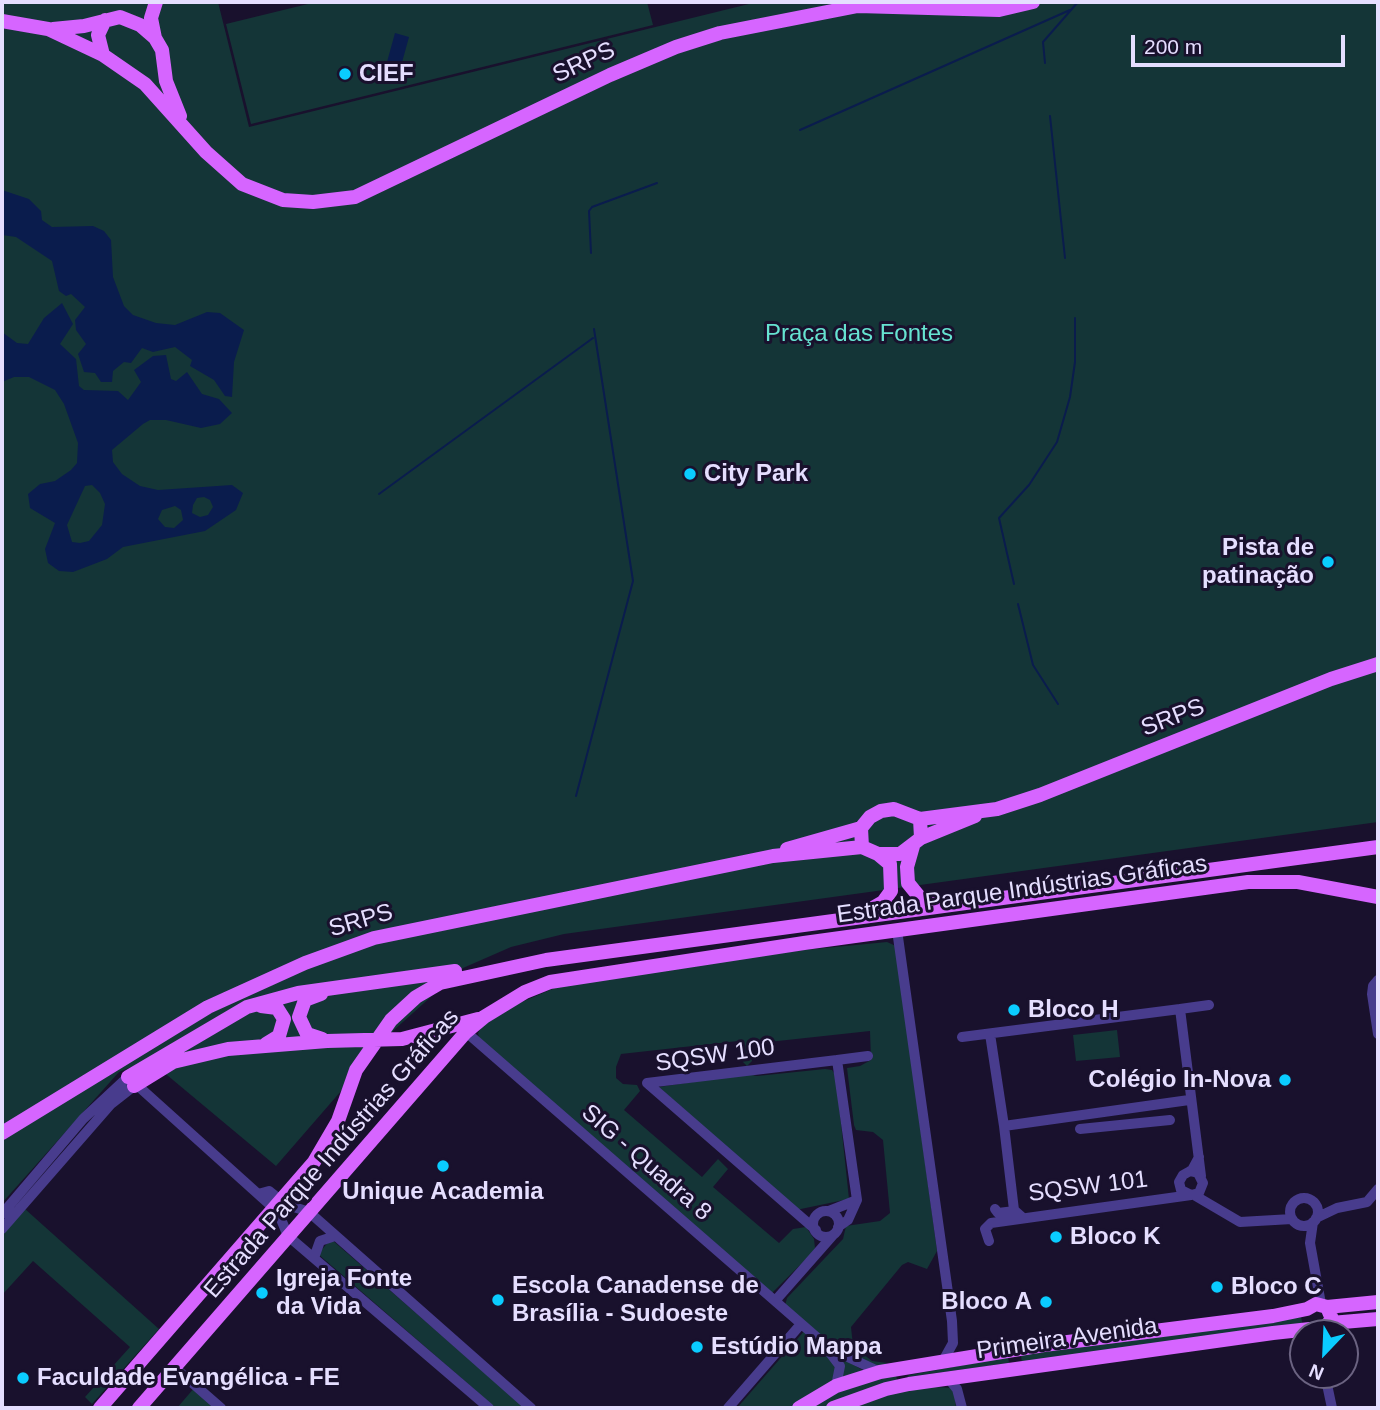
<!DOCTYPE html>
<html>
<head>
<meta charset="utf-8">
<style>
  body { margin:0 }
  #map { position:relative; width:1380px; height:1410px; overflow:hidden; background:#19112d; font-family:Helvetica,sans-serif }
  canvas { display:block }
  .frame { position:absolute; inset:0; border:4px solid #e5deff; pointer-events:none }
  .north { position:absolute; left:1289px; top:1319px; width:70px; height:70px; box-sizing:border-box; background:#19112d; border:2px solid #6b6381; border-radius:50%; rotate:203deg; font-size:19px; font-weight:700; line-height:28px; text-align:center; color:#e5deff }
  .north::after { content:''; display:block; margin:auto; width:24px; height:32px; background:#0accff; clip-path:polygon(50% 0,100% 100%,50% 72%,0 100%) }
  .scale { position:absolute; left:1131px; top:35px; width:214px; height:32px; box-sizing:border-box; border:4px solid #e5deff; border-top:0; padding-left:9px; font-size:21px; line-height:24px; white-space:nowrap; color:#e5deff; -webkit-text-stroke:5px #19112d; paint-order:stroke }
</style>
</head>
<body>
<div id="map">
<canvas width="1380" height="1410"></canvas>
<div class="frame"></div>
<div class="north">N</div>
<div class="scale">200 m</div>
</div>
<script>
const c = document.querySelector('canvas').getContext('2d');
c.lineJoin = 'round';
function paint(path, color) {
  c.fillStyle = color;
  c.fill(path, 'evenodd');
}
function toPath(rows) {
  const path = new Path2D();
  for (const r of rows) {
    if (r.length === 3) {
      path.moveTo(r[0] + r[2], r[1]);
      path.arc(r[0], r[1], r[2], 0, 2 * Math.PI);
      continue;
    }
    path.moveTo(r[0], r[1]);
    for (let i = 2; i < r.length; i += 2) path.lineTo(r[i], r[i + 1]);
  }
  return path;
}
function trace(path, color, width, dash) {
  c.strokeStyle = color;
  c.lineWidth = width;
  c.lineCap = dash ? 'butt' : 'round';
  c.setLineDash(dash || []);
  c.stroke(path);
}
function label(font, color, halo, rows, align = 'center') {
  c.font = font + ' Helvetica,sans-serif';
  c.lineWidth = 6;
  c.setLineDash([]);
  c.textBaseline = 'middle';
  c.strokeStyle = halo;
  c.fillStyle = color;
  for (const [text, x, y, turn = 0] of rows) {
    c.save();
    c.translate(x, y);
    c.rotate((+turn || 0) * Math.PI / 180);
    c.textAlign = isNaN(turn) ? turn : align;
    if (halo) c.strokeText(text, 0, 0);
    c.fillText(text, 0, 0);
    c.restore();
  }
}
const green = toPath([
  [2,2,218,2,249,127,757,2,1378,2,1378,822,564,934,511,947,463,968,394,1030,276,1166,161,1070,141,1063,119,1072,2,1203],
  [316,2,647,2,653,25,251,124,226,24],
  [887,942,896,946,937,1251,927,1269,908,1262,902,1265,851,1327,853,1346,872,1361,887,1363,879,1368,832,1347,785,1306,787,1298,843,1239,846,1226,880,1221,890,1213,883,1140,873,1132,856,1130,854,1125,847,1068,860,1066,871,1060,870,1031,750,1044,752,1061,747,1066,742,1061,738,1041,621,1054,616,1067,616,1078,623,1084,637,1085,640,1091,624,1110,702,1177,718,1159,728,1169,713,1187,779,1243,793,1229,806,1227,814,1239,815,1248,811,1254,771,1294,479,1038,478,1033,482,1026,517,1004,564,984,804,950],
  [1117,1030,1120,1057,1076,1061,1073,1035],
  [825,1069,832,1070,836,1076,849,1199,796,1210,659,1087,747,1074,757,1076],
  [25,1209,159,1329,92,1404,85,1397,130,1347,33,1261,2,1295,2,1235],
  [331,1239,525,1408,496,1408,318,1254],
  [1301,1317,1303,1326,1022,1364,1021,1355],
  [806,1329,839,1356,864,1371,896,1375,898,1385,954,1388,956,1408,737,1408],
  [1008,1357,1009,1363,907,1377,909,1375],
  [195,1387,221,1408,177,1408]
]);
const water = toPath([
  [395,33,409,37,401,66,387,62],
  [2,190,29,199,41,211,42,220,52,227,93,226,104,231,111,240,113,277,124,306,133,315,156,323,175,325,207,312,220,313,244,330,234,362,232,397,225,396,214,380,190,366,192,360,175,347,153,352,142,348,131,363,124,362,113,371,112,382,101,382,95,373,84,372,78,354,86,344,76,330,75,320,85,307,71,294,66,296,59,291,52,261,16,237,2,235],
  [62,303,73,324,60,344,76,359,79,386,84,390,118,391,128,400,141,382,134,370,153,356,166,355,171,379,176,381,187,372,202,394,219,399,232,413,220,424,201,428,166,420,150,420,143,424,112,450,113,462,122,474,140,486,158,490,232,485,243,493,236,510,205,531,123,547,107,559,73,572,59,571,48,563,45,549,55,523,30,508,28,494,40,484,55,481,71,470,77,463,78,443,64,404,55,390,29,377,14,377,2,382,2,332,17,343,28,344,44,318],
  [85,486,92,485,100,493,105,504,102,525,89,541,80,543,72,542,67,525],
  [204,497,210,500,213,507,208,515,200,517,192,513,193,505,197,498],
  [175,506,181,510,183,520,174,528,165,527,158,519,162,510]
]);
const stream = toPath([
  [1045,63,1043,42,1078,2],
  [1050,116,1065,258],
  [800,130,1070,10],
  [591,253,589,211,592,207,657,183],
  [379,494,593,338],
  [1014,584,999,518,1029,485,1057,442,1070,397,1075,362,1075,318],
  [1018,604,1033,665,1058,704],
  [576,796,633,581,594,329]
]);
const minor = toPath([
  [897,930,952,1321,953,1343,943,1361],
  [1378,980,1373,986,1372,994,1378,1034],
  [1180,1009,1209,1005],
  [466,1032,821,1341,840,1366,836,1386],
  [990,1034,1004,1126],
  [962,1037,1180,1009,1201,1176],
  [837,1060,868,1056],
  [1080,1129,1170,1120],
  [1190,1171,1198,1173,1203,1183,1199,1193,1191,1195,1181,1190,1179,1182,1183,1175,1192,1170,1199,1157],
  [258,1194,269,1191,285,1204,309,1212,531,1408],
  [1194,1195,1240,1222,1292,1219],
  [1304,1212,14],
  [995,1209,998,1213,1015,1211],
  [829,1211,857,1200],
  [826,1224,13],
  [2,1214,83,1119,128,1077,278,1212,288,1236,489,1408],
  [1023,1218,1014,1210,1004,1126,1189,1100],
  [1316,1218,1337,1208,1367,1202,1378,1189],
  [1313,1222,1310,1243,1321,1304],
  [2,1229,111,1104,134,1086],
  [816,1230,647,1083,837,1060,857,1200,848,1220,838,1227],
  [989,1241,985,1229,991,1223,1191,1195],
  [315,1255,320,1241,335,1236],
  [775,1301,834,1234],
  [835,1351,880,1372],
  [174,1367,221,1408],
  [1325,1375,1332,1408],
  [948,1378,957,1389,962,1408],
  [728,1408,801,1324]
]);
const major = toPath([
  [2,21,48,29,103,55,145,84,206,152,242,184,283,200,313,202,355,197,610,75,676,47,720,33,858,6,999,10,1033,2],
  [53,29,84,26,120,17,140,25,155,38,162,50,166,81,180,116],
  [155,38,151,18,156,2],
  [103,55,98,35,105,20],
  [921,838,975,816],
  [913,846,907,867,908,883,921,899,938,904],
  [862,847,861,828,870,817,881,811,894,809,920,819,997,809,1040,795,1331,679,1378,664],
  [787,849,861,828],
  [864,913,883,902,891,891,890,864,878,854],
  [321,994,305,1000,299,1017,307,1034,322,1039],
  [261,1006,277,1008,284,1019,279,1036,266,1044],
  [128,1077,247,1007,298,993,455,971],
  [134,1086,173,1062,228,1049,327,1041,402,1039,478,1019],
  [2,1133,208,1007,305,963,374,938,773,856,862,847,878,854,900,854,921,838,920,819],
  [1331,1323,1378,1319],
  [100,1408,314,1162,338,1121,356,1070,391,1020,416,997,440,983,546,960,1378,847],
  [139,1408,466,1032,484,1017,525,992,550,982,804,943,1248,882,1298,882,1378,897],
  [799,1408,836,1386,880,1372,1044,1345,1273,1316,1307,1309,1316,1304,1327,1307,1378,1302],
  [833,1408,886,1389,909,1384,1273,1333,1310,1329,1322,1331,1332,1319,1327,1307]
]);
const markers = [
  [345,74,7,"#0accff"],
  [690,474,7,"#0accff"],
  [1328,562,7,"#0accff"],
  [1014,1010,7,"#0accff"],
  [1285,1080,7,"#0accff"],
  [443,1166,7,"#0accff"],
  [1056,1237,7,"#0accff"],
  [1217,1287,7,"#0accff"],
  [262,1293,7,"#0accff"],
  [498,1300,7,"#0accff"],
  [1046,1302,7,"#0accff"],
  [697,1347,7,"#0accff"],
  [23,1378,7,"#0accff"]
];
const streetNames = [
  ["SRPS",584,63,-25],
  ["SRPS",1173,718,-21],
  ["Estrada Parque Indústrias Gráficas",1022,890,-8],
  ["SRPS",361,921,-16],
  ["SQSW 100",715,1056,-8],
  ["Estrada Parque Indústrias Gráficas",332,1154,-49],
  ["SIG - Quadra 8",646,1163,41],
  ["SQSW 101",1088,1187,-7],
  ["Primeira Avenida",1067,1339,-8]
];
const poiNames = [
  ["CIEF",359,74],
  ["City Park",704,474],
  ["Pista de",1314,548,"right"],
  ["patinação",1314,576,"right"],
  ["Bloco H",1028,1010],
  ["Colégio In-Nova",1271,1080,"right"],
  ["Unique Academia",443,1192,"center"],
  ["Bloco K",1070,1237],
  ["Igreja Fonte",276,1279],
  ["da Vida",276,1307],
  ["Escola Canadense de",512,1286],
  ["Brasília - Sudoeste",512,1314],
  ["Bloco C",1231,1287],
  ["Bloco A",1032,1302,"right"],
  ["Estúdio Mappa",711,1347],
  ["Faculdade Evangélica - FE",37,1378]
];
const parkNames = [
  ["Praça das Fontes",859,334]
];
paint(green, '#143537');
paint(water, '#0a1c4d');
trace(stream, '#0a1c4d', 2);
trace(minor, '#483c8d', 10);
trace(major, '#d665ff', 14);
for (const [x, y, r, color] of markers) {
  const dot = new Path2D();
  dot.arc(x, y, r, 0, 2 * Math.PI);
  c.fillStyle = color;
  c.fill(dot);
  trace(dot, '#19112d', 2.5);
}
label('24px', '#e5deff', '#19112d', streetNames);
label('bold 24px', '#e5deff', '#19112d', poiNames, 'left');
label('24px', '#66e3d1', '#19112d', parkNames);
</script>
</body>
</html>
